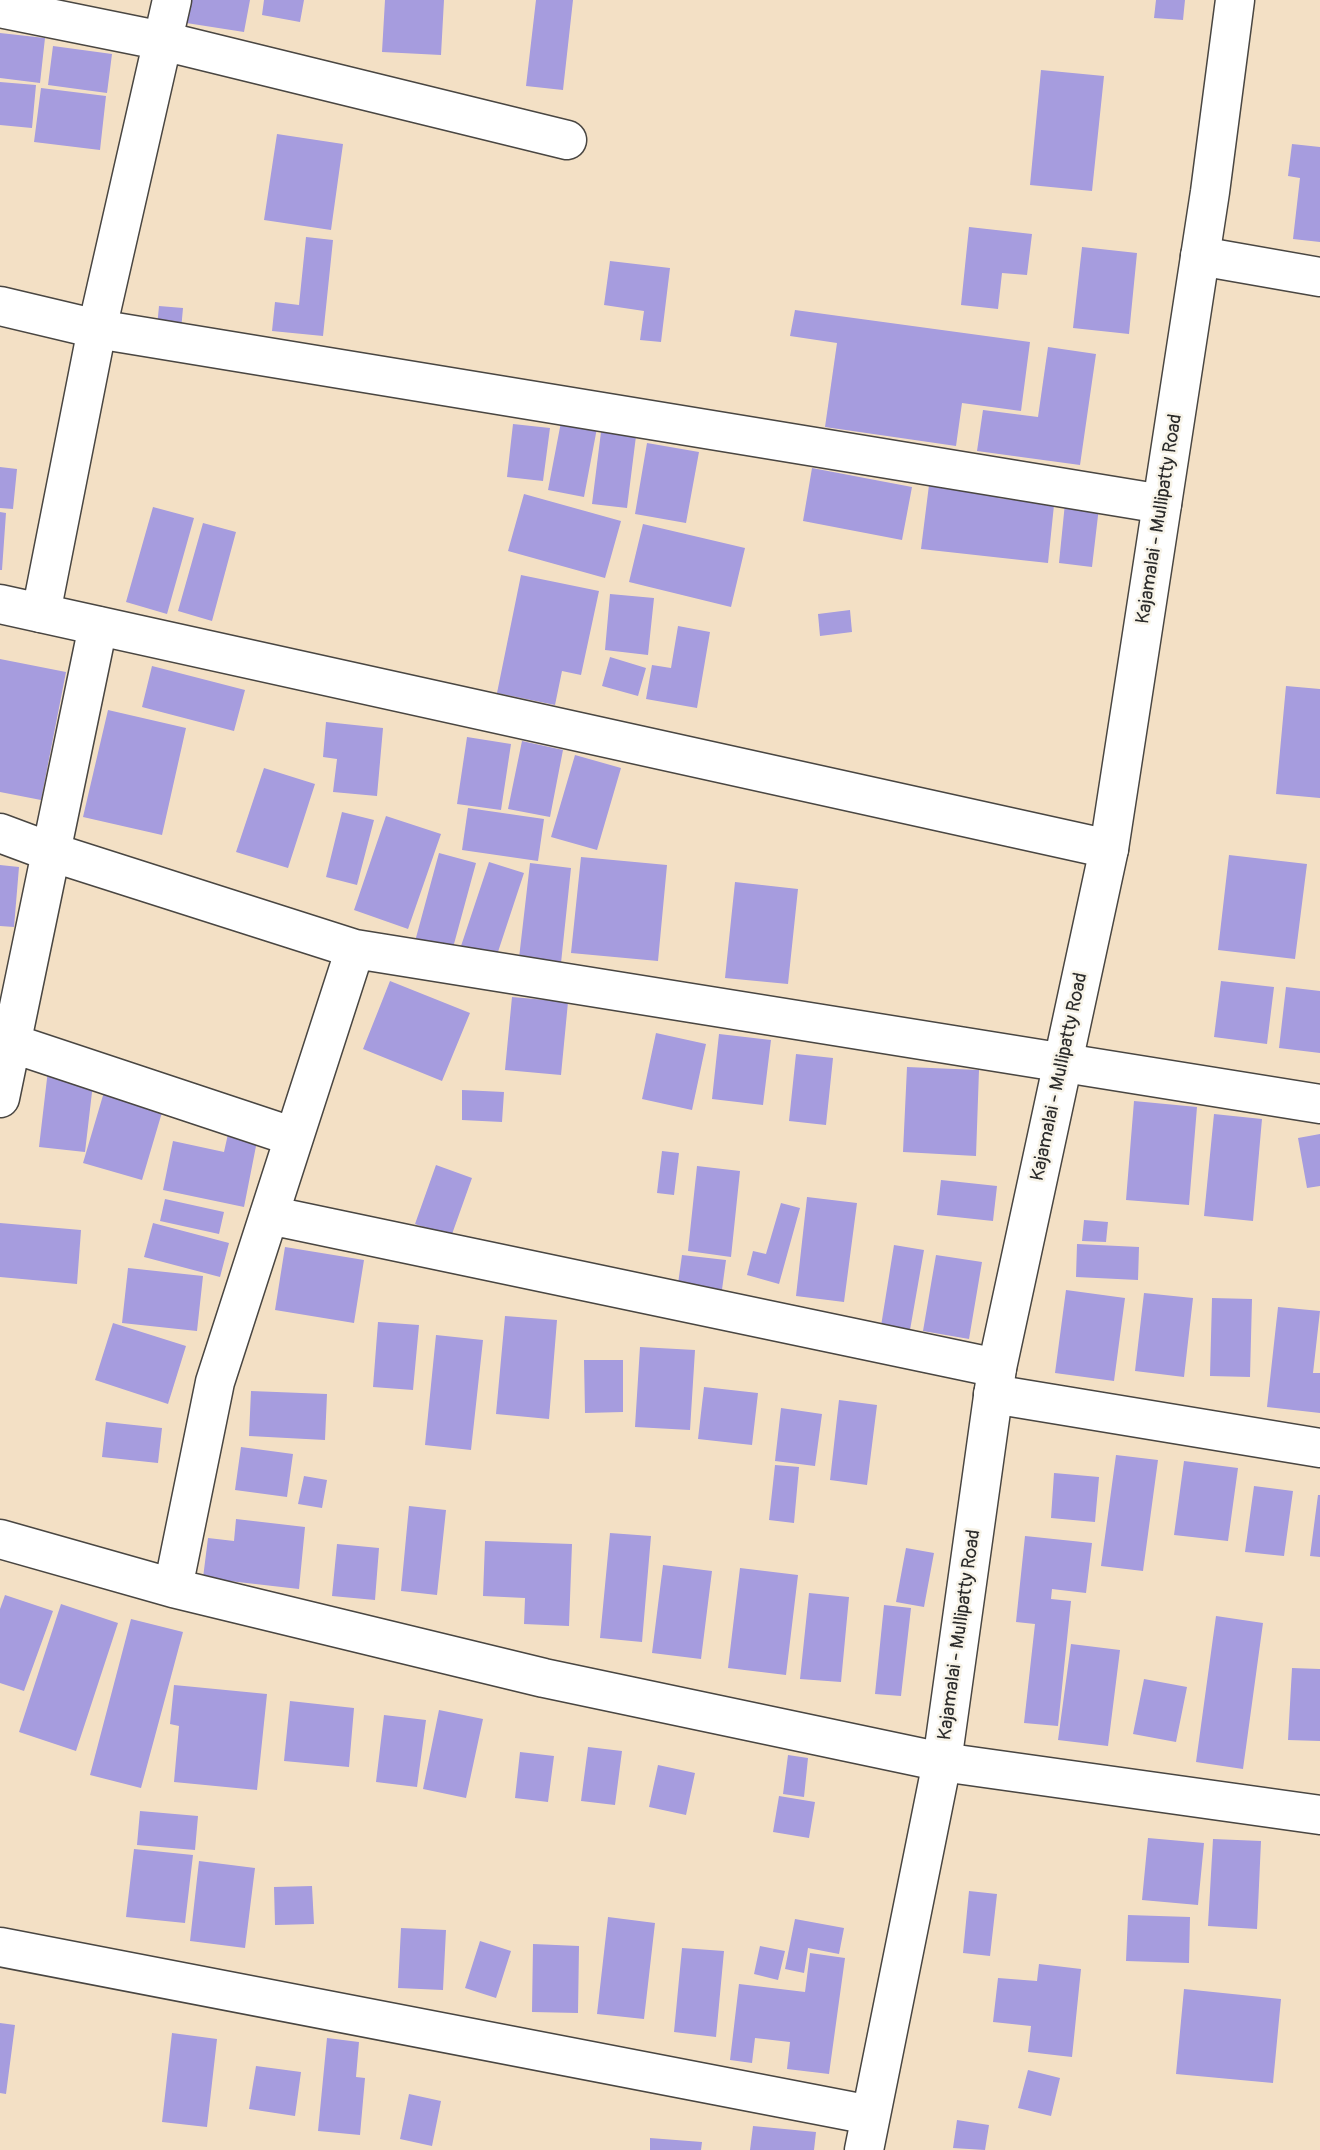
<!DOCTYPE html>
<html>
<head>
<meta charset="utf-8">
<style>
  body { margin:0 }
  canvas { display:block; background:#f3e0c5 }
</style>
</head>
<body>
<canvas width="1320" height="2150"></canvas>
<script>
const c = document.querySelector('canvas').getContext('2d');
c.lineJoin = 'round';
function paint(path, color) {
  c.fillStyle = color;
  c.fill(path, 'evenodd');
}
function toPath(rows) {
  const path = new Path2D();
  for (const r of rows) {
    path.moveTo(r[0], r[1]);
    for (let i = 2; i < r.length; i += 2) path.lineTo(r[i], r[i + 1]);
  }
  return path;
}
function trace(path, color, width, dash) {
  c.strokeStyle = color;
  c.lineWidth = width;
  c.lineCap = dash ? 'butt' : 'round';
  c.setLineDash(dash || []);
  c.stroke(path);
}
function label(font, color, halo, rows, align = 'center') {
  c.font = font + ' Pangolin,sans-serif';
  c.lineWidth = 5;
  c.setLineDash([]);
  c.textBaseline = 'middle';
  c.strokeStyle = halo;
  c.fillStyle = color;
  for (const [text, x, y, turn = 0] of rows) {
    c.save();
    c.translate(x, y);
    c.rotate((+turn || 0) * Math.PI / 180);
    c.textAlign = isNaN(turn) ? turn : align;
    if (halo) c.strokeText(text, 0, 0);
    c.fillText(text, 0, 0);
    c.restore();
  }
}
const building = toPath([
  [184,0,250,0,244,32,180,22],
  [264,0,304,0,300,22,262,15],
  [385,0,444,0,441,55,382,52],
  [536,0,573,0,563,90,526,86],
  [1156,0,1185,0,1183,20,1154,18],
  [0,33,45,38,40,83,0,78],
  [53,46,112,54,107,93,48,85],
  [1041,70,1104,76,1092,191,1030,185],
  [0,82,36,85,32,128,0,125],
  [41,88,106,96,100,150,34,142],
  [277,134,343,144,331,230,264,220],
  [1292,144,1320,147,1320,242,1293,239,1300,178,1288,176],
  [969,227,1032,234,1027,275,1002,273,998,309,961,305],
  [306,237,333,240,323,336,272,331,275,302,299,305],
  [1082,247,1137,253,1129,334,1073,328],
  [610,261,670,268,661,342,640,340,644,311,604,305],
  [159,306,183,308,181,330,157,327],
  [795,310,1030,342,1021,411,962,403,956,446,825,427,837,343,790,336],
  [1048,347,1096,354,1080,465,977,451,983,410,1038,417],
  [561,422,597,428,584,497,548,490],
  [513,424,550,428,543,481,507,477],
  [601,432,636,436,627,508,592,504],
  [647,443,699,452,686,523,635,514],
  [0,467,17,469,13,509,0,508],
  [812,468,912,487,902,540,803,521],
  [929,485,999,493,998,498,1054,505,1048,563,921,549],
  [524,494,621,521,605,578,508,551],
  [1065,503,1099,507,1092,567,1059,563],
  [153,507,194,518,167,614,126,602],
  [0,512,6,513,2,570,0,570],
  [203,523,236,532,212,621,178,611],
  [643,524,745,548,731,607,629,582],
  [521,575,599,591,581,675,562,671,555,705,497,693],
  [610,594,654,598,648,655,605,650],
  [850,610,852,632,820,636,818,614],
  [678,626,710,632,697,708,646,699,652,665,671,668],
  [610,657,646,668,638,696,602,686],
  [0,659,66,672,41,800,0,792],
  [152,666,245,690,234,731,142,707],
  [1286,686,1320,689,1320,798,1276,794],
  [108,710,186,728,162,835,83,817],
  [326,722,383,728,377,796,333,792,337,759,323,757],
  [467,737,511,744,501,810,457,804],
  [522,741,563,750,550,817,508,809],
  [575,755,621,768,597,850,551,837],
  [264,768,315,784,288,868,236,852],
  [468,808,544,819,538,861,462,850],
  [342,812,374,820,357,885,326,877],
  [386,816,441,834,408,929,354,910],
  [439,853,476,863,451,955,414,945],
  [1229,855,1307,864,1295,959,1218,950],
  [581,857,667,865,658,961,571,953],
  [489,862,524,873,494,964,459,952],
  [530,863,571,868,561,963,519,958],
  [0,865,19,867,14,927,0,926],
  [735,882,798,889,788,984,725,978],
  [390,981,470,1013,442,1081,363,1049],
  [1221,981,1274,987,1267,1044,1214,1037],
  [1286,987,1320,991,1320,1053,1279,1048],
  [512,997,568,1002,561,1075,505,1070],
  [656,1033,706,1044,692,1110,642,1099],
  [719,1034,771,1040,763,1105,712,1099],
  [796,1054,833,1058,826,1125,789,1121],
  [907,1067,979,1070,976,1156,903,1152],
  [48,1070,94,1075,85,1152,39,1147],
  [462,1090,504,1092,502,1122,462,1120],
  [104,1092,163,1109,142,1180,83,1163],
  [1134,1101,1197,1107,1189,1205,1126,1200],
  [1214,1114,1262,1119,1253,1221,1204,1216],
  [228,1134,257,1141,244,1207,163,1190,173,1141,224,1152],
  [1320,1134,1320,1186,1307,1188,1298,1138],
  [662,1151,679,1153,674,1195,657,1193],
  [436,1165,472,1178,451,1237,415,1224],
  [697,1166,740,1171,731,1257,688,1251],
  [941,1180,997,1186,993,1221,937,1215],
  [807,1197,857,1203,844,1302,796,1296],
  [165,1199,224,1212,219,1234,160,1221],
  [781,1203,800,1208,779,1284,747,1275,753,1251,766,1254],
  [1084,1220,1108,1222,1106,1242,1082,1241],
  [0,1223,81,1230,77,1284,0,1277],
  [153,1223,229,1243,220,1277,144,1257],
  [1077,1244,1139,1247,1138,1280,1076,1277],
  [894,1245,924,1250,910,1330,881,1326],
  [285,1247,364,1260,354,1323,275,1310],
  [682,1255,726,1260,721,1297,677,1291],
  [936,1255,982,1262,969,1339,923,1331],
  [128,1268,203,1276,197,1331,122,1323],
  [1066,1290,1125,1298,1114,1381,1055,1373],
  [1144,1293,1193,1298,1184,1377,1135,1371],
  [1212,1298,1252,1299,1250,1377,1210,1376],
  [1278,1307,1320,1311,1313,1373,1320,1373,1320,1413,1267,1407],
  [505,1316,557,1320,549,1419,496,1414],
  [378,1322,419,1325,413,1390,373,1387],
  [113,1323,186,1346,168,1404,95,1380],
  [436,1335,483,1340,471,1450,425,1445],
  [640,1347,695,1350,690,1430,635,1427],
  [584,1360,623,1360,623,1412,585,1413],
  [704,1387,758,1393,752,1445,698,1439],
  [251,1391,327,1394,325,1440,249,1436],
  [839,1400,877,1405,867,1485,830,1480],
  [781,1408,822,1414,815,1466,775,1461],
  [106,1422,162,1428,158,1463,102,1457],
  [241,1447,293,1454,287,1497,235,1490],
  [1116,1455,1158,1460,1143,1571,1101,1566],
  [1184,1461,1238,1468,1228,1541,1174,1535],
  [775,1465,799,1467,794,1523,769,1520],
  [1054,1473,1099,1477,1095,1522,1051,1518],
  [304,1476,327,1480,322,1508,298,1504],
  [1254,1486,1293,1491,1284,1556,1245,1552],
  [1318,1495,1320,1495,1320,1557,1310,1556],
  [409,1506,446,1510,437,1595,401,1591],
  [236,1519,305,1527,299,1589,203,1578,208,1538,234,1541],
  [610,1533,651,1536,642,1642,600,1638],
  [1025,1536,1092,1543,1086,1593,1052,1589,1051,1599,1071,1601,1058,1726,1024,1723,1035,1624,1016,1622],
  [485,1541,572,1544,569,1626,524,1624,525,1598,483,1596],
  [337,1544,379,1548,375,1600,332,1596],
  [906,1548,934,1553,924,1607,896,1602],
  [663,1565,712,1571,701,1659,652,1653],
  [740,1568,798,1575,786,1675,728,1668],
  [809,1593,849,1597,841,1682,800,1679],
  [5,1595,53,1611,24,1691,0,1683,0,1609],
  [61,1604,118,1623,76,1751,19,1732],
  [884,1605,911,1608,901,1696,875,1694],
  [1216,1616,1263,1623,1243,1769,1196,1762],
  [131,1619,183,1632,141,1788,90,1775],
  [1071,1644,1120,1650,1108,1746,1058,1740],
  [1292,1668,1320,1669,1320,1741,1288,1740],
  [1144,1679,1187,1687,1176,1742,1133,1734],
  [174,1685,267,1694,257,1790,174,1782,179,1726,170,1724],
  [290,1701,354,1708,349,1767,284,1761],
  [439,1710,483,1719,466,1798,423,1789],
  [384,1715,426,1720,417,1787,376,1782],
  [588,1747,622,1751,615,1805,581,1801],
  [520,1752,554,1756,548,1802,515,1798],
  [788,1755,808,1758,804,1797,783,1794],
  [658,1765,695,1773,686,1815,649,1807],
  [779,1796,815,1802,809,1838,773,1832],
  [140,1811,198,1816,195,1850,137,1845],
  [1148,1838,1204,1843,1198,1905,1142,1900],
  [1213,1839,1261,1841,1257,1929,1208,1926],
  [134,1849,193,1855,185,1923,126,1917],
  [199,1861,255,1868,245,1948,190,1941],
  [312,1886,314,1924,275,1925,274,1887],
  [969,1891,997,1894,990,1956,963,1953],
  [1128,1915,1190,1917,1189,1963,1126,1961],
  [608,1917,655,1923,644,2019,597,2014],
  [795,1919,844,1928,839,1954,808,1948,804,1973,785,1969],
  [401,1928,446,1930,443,1990,398,1988],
  [480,1941,511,1951,496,1998,465,1988],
  [533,1944,579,1946,578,2013,532,2012],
  [760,1946,785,1951,778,1980,754,1974],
  [682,1948,724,1951,716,2037,674,2032],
  [810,1953,845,1958,829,2074,787,2069,790,2042,755,2038,752,2063,730,2060,739,1984,805,1992],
  [1039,1964,1081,1969,1072,2057,1028,2052,1031,2026,993,2022,998,1978,1037,1981],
  [1184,1989,1281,1999,1273,2083,1176,2074],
  [0,2023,15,2025,6,2094,0,2093],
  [172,2033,217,2039,207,2127,162,2122],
  [327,2038,359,2042,356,2077,365,2078,360,2135,318,2131],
  [256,2066,301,2072,295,2116,249,2109],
  [1028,2070,1060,2078,1051,2116,1018,2108],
  [409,2094,441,2101,432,2146,400,2139],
  [957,2120,989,2125,985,2150,953,2148],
  [753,2126,816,2132,814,2150,750,2150],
  [650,2138,702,2142,701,2150,650,2150]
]);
const minor = toPath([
  [0,8,163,41,567,140],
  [1200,256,1320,277],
  [41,613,97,329,172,0],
  [0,833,51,852,355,949,1320,1104],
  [11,1043,294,1137],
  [0,1098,98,626],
  [269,1215,997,1368],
  [993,1394,1320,1448],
  [0,1539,173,1588,544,1678,942,1762,1320,1815],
  [173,1588,215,1382,355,949],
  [0,1947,870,2115]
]);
const tertiary = toPath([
  [0,306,97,329,1162,504],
  [0,604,1109,849]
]);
const secondary = toPath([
  [864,2150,942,1762,997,1368,1109,849,1210,192,1235,0]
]);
const streetNames = [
  ["Kajamalai - Mullipatty Road",1160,519,-81],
  ["Kajamalai - Mullipatty Road",1060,1077,-78],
  ["Kajamalai - Mullipatty Road",960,1635,-82]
];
paint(building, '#a69cde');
trace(minor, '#494642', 41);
trace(tertiary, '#494642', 41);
trace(secondary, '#494642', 41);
trace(minor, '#fff', 38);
trace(tertiary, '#fff', 38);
trace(secondary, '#fff', 38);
label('19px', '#2b2b2b', '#f7f3e8', streetNames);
</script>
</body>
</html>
